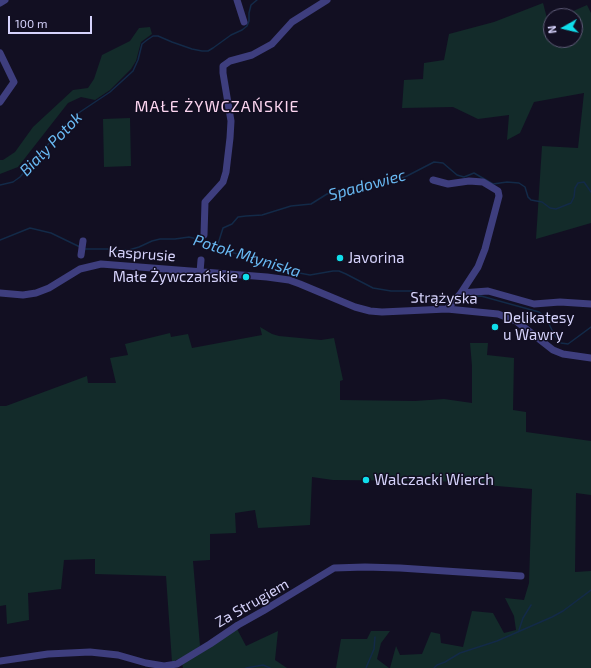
<!DOCTYPE html>
<html>
<head>
<meta charset="utf-8">
<style>
  body { margin:0 }
  #map { position:relative; width:591px; height:668px; overflow:hidden; background:#120f22; font-family:"Exo 2",sans-serif }
  canvas { display:block }
  .north { position:absolute; left:543px; top:8px; width:40px; height:40px; box-sizing:border-box; background:#120f22; border:1px solid #605d79; border-radius:50%; rotate:262deg; font-size:11px; font-weight:700; line-height:16px; text-align:center; color:#d6d3fc }
  .north::after { content:''; display:block; margin:auto; width:14px; height:18px; background:#10deeb; clip-path:polygon(50% 0,100% 100%,50% 72%,0 100%) }
  .scale { position:absolute; left:8px; top:16px; width:84px; height:18px; box-sizing:border-box; border:2px solid #d6d3fc; border-top:0; padding-left:5px; font-size:12px; line-height:14px; white-space:nowrap; color:#d6d3fc; -webkit-text-stroke:3px #120f22; paint-order:stroke }
</style>
</head>
<body>
<div id="map">
<canvas width="591" height="668"></canvas>
<div class="north">N</div>
<div class="scale">100 m</div>
</div>
<script>
const c = document.querySelector('canvas').getContext('2d');
c.lineJoin = 'round';
function paint(path, color) {
  c.fillStyle = color;
  c.fill(path, 'evenodd');
}
function toPath(rows) {
  const path = new Path2D();
  for (const r of rows) {
    path.moveTo(r[0], r[1]);
    for (let i = 2; i < r.length; i += 2) path.lineTo(r[i], r[i + 1]);
  }
  return path;
}
function trace(path, color, width, dash) {
  c.strokeStyle = color;
  c.lineWidth = width;
  c.lineCap = dash ? 'butt' : 'round';
  c.setLineDash(dash || []);
  c.stroke(path);
}
function label(font, color, halo, rows, align = 'center') {
  c.font = font + ' "Exo 2",sans-serif';
  c.lineWidth = 3;
  c.setLineDash([]);
  c.textBaseline = 'middle';
  c.strokeStyle = halo;
  c.fillStyle = color;
  for (const [text, x, y, turn = 0] of rows) {
    c.save();
    c.translate(x, y);
    c.rotate((+turn || 0) * Math.PI / 180);
    c.textAlign = isNaN(turn) ? turn : align;
    if (halo) c.strokeText(text, 0, 0);
    c.fillText(text, 0, 0);
    c.restore();
  }
}
const green = toPath([
  [543,3,548,22,551,21,551,40,575,40,575,16,562,16,587,5,591,13,591,223,536,239,542,146,578,148,584,93,534,102,520,133,507,140,509,115,478,119,453,107,402,108,404,80,423,79,424,63,444,60,449,34,494,22],
  [150,27,152,34,141,42,136,61,131,69,110,90,95,100,81,97,68,103,18,167,0,174,0,160,3,160,15,152,33,127,73,90,88,88,94,79,102,55,130,41,139,28],
  [130,118,131,166,104,167,103,119],
  [260,327,272,334,279,336,321,340,334,338,343,380,340,381,340,400,415,401,444,399,472,403,472,366,470,343,488,343,487,355,514,358,513,410,526,412,526,432,591,441,591,495,576,493,575,572,591,571,591,668,390,668,396,646,400,655,422,654,431,632,440,634,441,643,463,647,472,611,493,613,504,633,516,630,514,616,505,598,524,600,529,583,532,489,439,481,333,480,312,477,310,525,258,528,255,510,235,513,236,533,210,534,210,560,193,561,200,646,189,654,172,662,166,576,95,574,95,559,64,560,61,589,28,593,29,620,7,624,6,605,0,606,0,406,6,406,87,376,88,383,116,383,110,358,128,355,125,344,170,333,171,337,188,334,192,348,262,335],
  [237,629,246,646,278,631,275,660,287,668,183,668,182,664],
  [371,631,390,631,381,643,377,659,389,668,336,668,341,639,367,639]
]);
const stream = toPath([
  [0,185,13,182,20,177,65,125,77,114,110,92,133,71,138,60,142,44,147,40,153,36,158,36,172,42,192,49,202,51,208,51,213,48,231,35,242,30,247,26,249,21,249,13,251,5,257,0],
  [0,240,30,228,51,233,80,247],
  [217,247,223,228,232,224,238,217,246,216,262,215,291,206,311,204,327,194,360,188,374,183,405,177,434,162,443,163,457,175,464,177,474,173,493,184,507,182,519,183,525,187,528,197,531,200,542,202,550,208,556,209,571,203,574,197,575,188,578,183,584,182,591,192],
  [85,249,108,249,117,251,129,250,139,247,152,241,160,239,175,239,189,237,197,239,212,246,294,272,310,275,333,271,339,271,346,274,373,288,391,291,413,291,438,300,452,299],
  [459,298,481,296,539,312,546,318,555,336,561,343,568,344,591,327],
  [519,630,523,618,531,605],
  [246,668,263,665,270,668],
  [366,668,374,649,375,637],
  [434,668,437,665,445,662,460,653,497,641,552,617,563,611,591,590]
]);
const minor = toPath([
  [237,0,244,22],
  [0,3,5,0],
  [0,53,14,82,0,102],
  [433,180,448,184,469,181,483,182,498,191,499,196,485,249,478,267,461,293,447,309],
  [204,235,205,202,223,182,226,172,230,138,231,121,223,73,223,66,230,61,252,55,272,44,292,22,327,0],
  [81,255,83,241],
  [200,272,201,260],
  [0,293,23,295,36,293,49,288,80,269,101,264,267,277,289,280,300,284,355,307,370,311,382,312,447,309,498,314,516,321,553,350,563,354,591,358],
  [461,293,488,291,534,304,560,302,591,304],
  [0,661,48,654,90,652,118,655,146,663,164,666,177,664,210,644,238,625,263,611,334,568,365,567,400,568,521,576]
]);
const markers = [
  [340,258,4,"#10deeb"],
  [246,277,4,"#10deeb"],
  [495,327,4,"#10deeb"],
  [366,480,4,"#10deeb"]
];
const streetNames = [
  ["Kasprusie",142,254,4],
  ["Strążyska",444,298,1],
  ["Za Strugiem",252,603,-30]
];
const poiNames = [
  ["Javorina",348,258],
  ["Małe Żywczańskie",238,277,"right"],
  ["Delikatesy",503,318],
  ["u Wawry",503,335],
  ["Walczacki Wierch",374,480]
];
const neighbourhoodNames = [
  ["MAŁE ŻYWCZAŃSKIE",217,107]
];
const waterNames = [
  ["Biały Potok",51,144,-46],
  ["Spadowiec",367,185,-15],
  ["Potok Młyniska",247,256,17]
];
paint(green, '#132b2a');
trace(stream, '#132a48', 1.5);
trace(minor, '#3e3e7e', 7);
for (const [x, y, r, color] of markers) {
  const dot = new Path2D();
  dot.arc(x, y, r, 0, 2 * Math.PI);
  c.fillStyle = color;
  c.fill(dot);
  trace(dot, '#120f22', 1.5);
}
label('15px', '#d6d3fc', '#120f22', streetNames);
label('15px', '#d6d3fc', '#120f22', poiNames, 'left');
c.letterSpacing = '1px';
label('16px', '#fcd5f0', '#120f22', neighbourhoodNames);
c.letterSpacing = '0px';
label('italic 16px', '#69baf4', '#120f22', waterNames);
</script>
</body>
</html>
